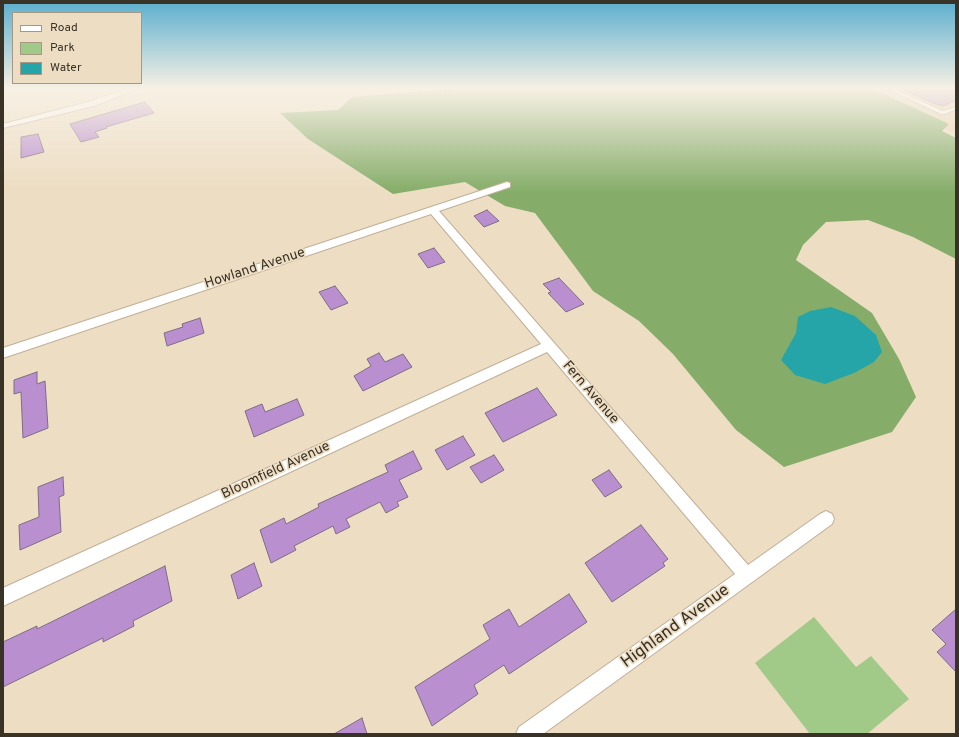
<!DOCTYPE html>
<html>
<head>
<meta charset="utf-8">
<style>
  body { margin:0 }
  #map { position:relative; width:959px; height:737px; overflow:hidden; background:#edddc3; font-family:Overpass,sans-serif }
  canvas { display:block }
  .frame { position:absolute; inset:0; border:4px solid #383227; pointer-events:none }
  .legend { position:absolute; left:12px; top:12px; width:130px; height:72px; box-sizing:border-box; background:#edddc3; border:1px solid #a59985; margin:0; padding:5px 7px; list-style:none; font-size:12px; color:#383227 }
  .legend li { display:flex; align-items:center; gap:8px; height:20px }
  .legend b { width:20px; border:1px solid #a59985 }
</style>
</head>
<body>
<div id="map">
<canvas width="959" height="737"></canvas>
<div class="frame"></div>
<ul class="legend">
<li><b style="height:5px;background:#fff"></b>Road</li>
<li><b style="height:11px;background:#a1c987"></b>Park</li>
<li><b style="height:11px;background:#26a5a8"></b>Water</li>
</ul>
</div>
<script>
const c = document.querySelector('canvas').getContext('2d');
c.lineJoin = 'round';
function paint(path, color) {
  c.fillStyle = color;
  c.fill(path, 'evenodd');
}
function toPath(rows) {
  const path = new Path2D();
  for (const r of rows) {
    path.moveTo(r[0], r[1]);
    for (let i = 2; i < r.length; i += 2) path.lineTo(r[i], r[i + 1]);
  }
  return path;
}
function trace(path, color, width, dash) {
  c.strokeStyle = color;
  c.lineWidth = width;
  c.lineCap = dash ? 'butt' : 'round';
  c.setLineDash(dash || []);
  c.stroke(path);
}
function label(font, color, halo, rows, align = 'center') {
  c.font = font + ' Overpass,sans-serif';
  c.lineWidth = 3.5;
  c.setLineDash([]);
  c.textBaseline = 'middle';
  c.strokeStyle = halo;
  c.fillStyle = color;
  for (const [text, x, y, turn = 0] of rows) {
    c.save();
    c.translate(x, y);
    c.rotate((+turn || 0) * Math.PI / 180);
    c.textAlign = isNaN(turn) ? turn : align;
    if (halo) c.strokeText(text, 0, 0);
    c.fillText(text, 0, 0);
    c.restore();
  }
}
const built = toPath([
  [853,88,956,88,956,134]
]);
const green = toPath([
  [814,617,856,667,871,656,909,699,867,734,810,734,755,663]
]);
const forest = toPath([
  [457,88,871,88,949,124,942,131,956,138,956,259,913,237,868,220,826,222,803,245,796,260,872,313,899,359,916,397,892,432,784,467,736,430,673,354,639,321,593,291,535,213,505,206,465,182,393,194,308,139,280,113,338,110,352,97]
]);
const water = toPath([
  [831,307,855,316,876,335,882,352,874,362,854,373,825,384,795,375,781,360,796,333,798,317,810,311]
]);
const building = toPath([
  [899,88,956,88,956,100,943,106,936,104,899,88],
  [145,102,154,113,106,127,107,128,95,132,99,137,81,142,70,124,145,102],
  [38,134,44,152,21,158,21,137,38,134],
  [487,210,499,221,484,227,474,216,487,210],
  [434,248,445,262,428,268,418,254,434,248],
  [559,278,584,304,566,312,548,293,551,292,543,284,559,278],
  [335,286,348,303,331,310,319,292,335,286],
  [200,318,204,333,167,346,164,333,183,327,182,324,200,318],
  [379,353,385,362,403,354,412,367,363,391,354,376,371,366,367,359,379,353],
  [37,372,37,384,45,381,48,428,23,438,21,392,14,394,14,380,37,372],
  [537,388,557,415,503,442,485,413,537,388],
  [297,399,304,415,254,437,245,411,262,404,265,412,297,399],
  [463,436,475,455,447,470,435,450,463,436],
  [413,451,422,469,399,480,408,497,397,502,399,506,386,513,380,502,346,519,350,527,336,534,333,526,294,546,296,550,271,563,260,530,284,518,286,524,319,507,318,504,388,472,385,465,413,451],
  [494,455,504,470,481,483,470,467,494,455],
  [609,470,622,487,605,497,592,480,609,470],
  [63,477,64,495,59,497,61,532,20,550,19,525,39,517,38,487,63,477],
  [641,525,668,559,663,563,665,566,612,602,585,563,641,525],
  [254,563,262,586,238,599,231,575,254,563],
  [165,566,172,601,133,621,134,626,103,642,103,638,3,687,3,642,37,626,37,629,165,566],
  [569,594,587,622,509,674,504,665,474,685,478,694,432,726,415,687,490,639,483,625,509,609,519,627,569,594],
  [956,609,956,672,937,652,946,644,932,630,956,609],
  [362,718,367,734,334,734,362,718]
]);
const lane = toPath([
  [886,88,892,88,943,111,956,107,956,109,945,114,941,114,886,88]
]);
const street = toPath([
  [128,88,140,88,94,106,3,128,3,124,88,102,128,88],
  [507,182,510,183,510,187,439,211,748,565,820,514,826,511,832,514,834,519,832,524,543,734,516,734,519,727,735,574,547,352,3,606,3,588,541,344,431,214,3,358,3,348,507,182]
]);
const streetNames = [
  ["Howland Avenue",255,269,-18],
  ["Fern Avenue",590,393,49],
  ["Bloomfield Avenue",276,471,-25]
];
const nearStreetnames = [
  ["Highland Avenue",676,627,-36]
];
paint(built, '#e7d2b1');
paint(green, '#a1c987');
paint(forest, '#85ad69');
paint(water, '#26a5a8');
paint(building, '#ba8fd0');
trace(building, '#7c6d83', 1);
trace(lane, '#c0af97', 2);
trace(street, '#c0af97', 2);
paint(lane, '#fff');
paint(street, '#fff');
const sky = c.createLinearGradient(0, 0, 0, 192);
sky.addColorStop(0, '#5aaece');
sky.addColorStop(0.46, '#f7f0e4');
sky.addColorStop(1, '#f7f0e400');
c.fillStyle = sky;
c.fillRect(0, 0, 959, 192);
label('14px', '#383227', '#edddc3', streetNames);
label('17px', '#383227', '#edddc3', nearStreetnames);
</script>
</body>
</html>
